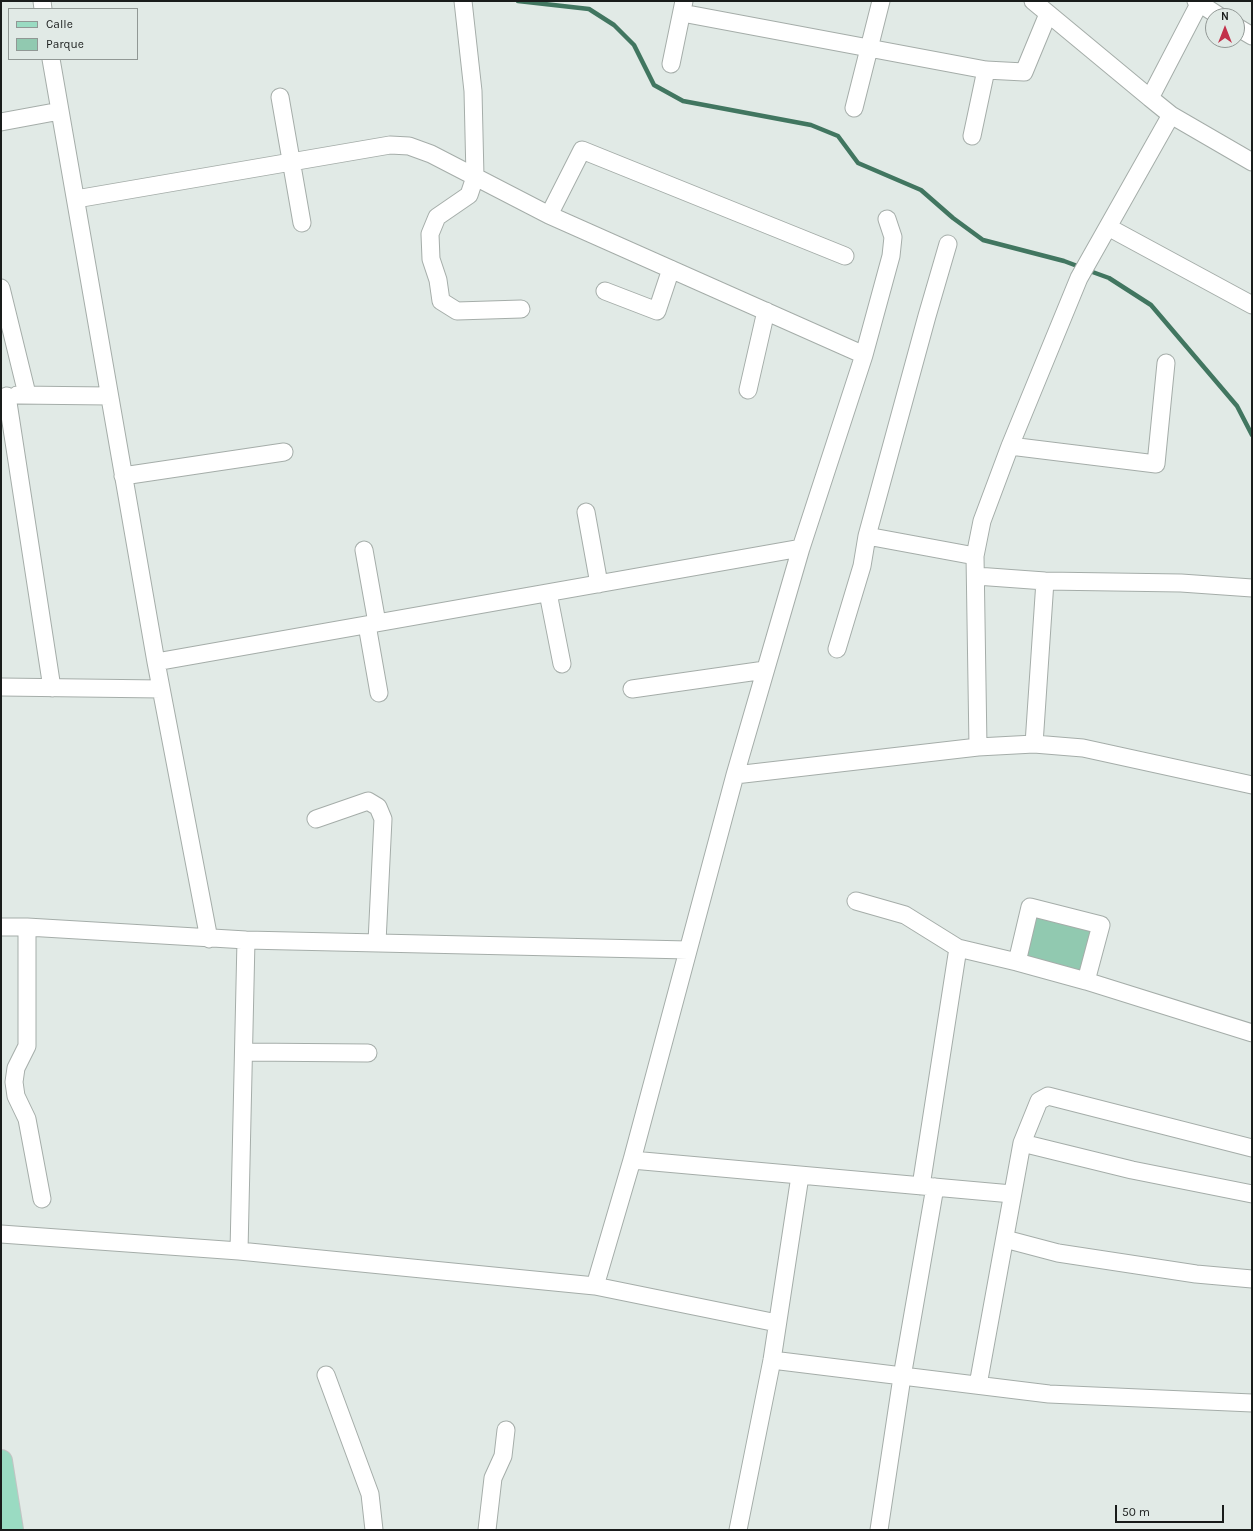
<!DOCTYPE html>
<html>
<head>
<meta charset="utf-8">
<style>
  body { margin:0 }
  #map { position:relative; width:1253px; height:1531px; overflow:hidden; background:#e1eae6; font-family:Karla,sans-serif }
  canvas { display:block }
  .frame { position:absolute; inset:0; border:2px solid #191c1b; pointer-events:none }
  .legend { position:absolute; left:8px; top:8px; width:130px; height:52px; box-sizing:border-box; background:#e1eae6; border:1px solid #919895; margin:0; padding:5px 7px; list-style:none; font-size:12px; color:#191c1b }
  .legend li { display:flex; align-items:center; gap:8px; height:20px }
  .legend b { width:20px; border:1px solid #919895 }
  .north { position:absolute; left:1205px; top:8px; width:40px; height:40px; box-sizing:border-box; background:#e1eae6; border:1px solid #919895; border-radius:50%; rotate:0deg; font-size:11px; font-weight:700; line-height:16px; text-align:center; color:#191c1b }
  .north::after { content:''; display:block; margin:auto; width:14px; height:18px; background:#c2314b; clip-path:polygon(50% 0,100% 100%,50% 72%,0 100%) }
  .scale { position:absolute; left:1115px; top:1505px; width:109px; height:18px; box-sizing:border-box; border:2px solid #191c1b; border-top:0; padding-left:5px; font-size:12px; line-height:14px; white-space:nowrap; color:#191c1b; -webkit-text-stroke:3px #e1eae6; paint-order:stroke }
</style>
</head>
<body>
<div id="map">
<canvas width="1253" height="1531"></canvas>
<div class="frame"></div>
<ul class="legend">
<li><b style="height:5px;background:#9adbc2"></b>Calle</li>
<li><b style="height:11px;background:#91c9b0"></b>Parque</li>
</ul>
<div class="north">N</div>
<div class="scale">50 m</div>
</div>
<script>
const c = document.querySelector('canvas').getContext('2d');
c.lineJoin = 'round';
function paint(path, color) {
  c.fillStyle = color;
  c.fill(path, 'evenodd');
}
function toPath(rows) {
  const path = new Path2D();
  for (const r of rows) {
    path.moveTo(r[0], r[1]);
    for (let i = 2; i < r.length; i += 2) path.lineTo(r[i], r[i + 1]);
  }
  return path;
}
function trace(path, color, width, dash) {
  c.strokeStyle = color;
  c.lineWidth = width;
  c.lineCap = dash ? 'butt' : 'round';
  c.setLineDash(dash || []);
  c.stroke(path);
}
const green = toPath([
  [1034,915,1094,930,1080,974,1024,957]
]);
const stream = toPath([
  [518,1,589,9,614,25,634,45,654,85,683,101,811,125,838,136,858,163,921,190,953,218,983,240,1064,261,1080,267],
  [1087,270,1109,278,1151,305,1237,406,1252,435]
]);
const minor = toPath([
  [42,1,43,9],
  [463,1,473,91,475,177,469,195,437,217,430,234,431,259,438,280,441,301,457,311,521,309],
  [1033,1,1150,98],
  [1196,1,1219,16],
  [682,13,986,70,1024,72,1048,14],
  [1237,27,1252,36],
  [51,59,156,662,209,939],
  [671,64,684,1],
  [280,97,302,223],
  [854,108,881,1],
  [1171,115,1150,98,1199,4],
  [1,122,60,111],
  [972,136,986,70],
  [76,199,390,145,409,146,431,154,549,215,864,355],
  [549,215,582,150,845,256],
  [1108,227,1252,305],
  [948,244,927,316,867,536,975,556],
  [1,288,27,394],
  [605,291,657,311,671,269],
  [748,390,766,311],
  [17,395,109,396],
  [7,396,52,688],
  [1010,446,1156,464,1166,363],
  [123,476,284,452],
  [586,512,599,584],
  [364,550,377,623],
  [976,576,1045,581,1181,583,1252,588],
  [548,593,562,664],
  [367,625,379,693],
  [837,649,862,566,867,536],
  [156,662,801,548],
  [1,687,161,689],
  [632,689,765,670],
  [1034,744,1045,581],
  [978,747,975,556,982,521,1010,446,1079,278,1171,115,1252,162],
  [735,775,978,747,1034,744,1083,748,1252,785],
  [316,819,368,801,378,807,383,819,377,942],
  [856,901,905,915,958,948,1017,962,1086,981,1252,1033],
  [1,927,27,927,246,940,688,950],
  [27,927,27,1046,16,1068,14,1082,16,1096,27,1119,42,1199],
  [1017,962,1030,907,1101,925,1086,981],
  [244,1052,368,1053],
  [1022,1143,1132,1170,1252,1194],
  [632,1160,1012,1194],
  [921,1186,958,948],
  [1,1234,239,1251,595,1286,777,1323],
  [1005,1239,1058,1253,1196,1274,1252,1279],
  [239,1251,246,940],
  [595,1286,632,1160,735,775,801,548,864,355,891,256,893,237,887,219],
  [772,1360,1049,1394,1252,1403],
  [326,1375,370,1494,374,1530],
  [978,1385,1022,1143,1039,1101,1048,1096,1252,1148],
  [487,1530,493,1478,503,1456,506,1430],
  [738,1530,772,1360,800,1176],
  [879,1530,902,1377,935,1187]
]);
const major = toPath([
  [1,1461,12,1530]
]);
paint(green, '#91c9b0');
trace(stream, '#417660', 4.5);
trace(minor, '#a5ada9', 19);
trace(major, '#c3c4c4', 24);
trace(minor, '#fff', 17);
trace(major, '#9adbc2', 22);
</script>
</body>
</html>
